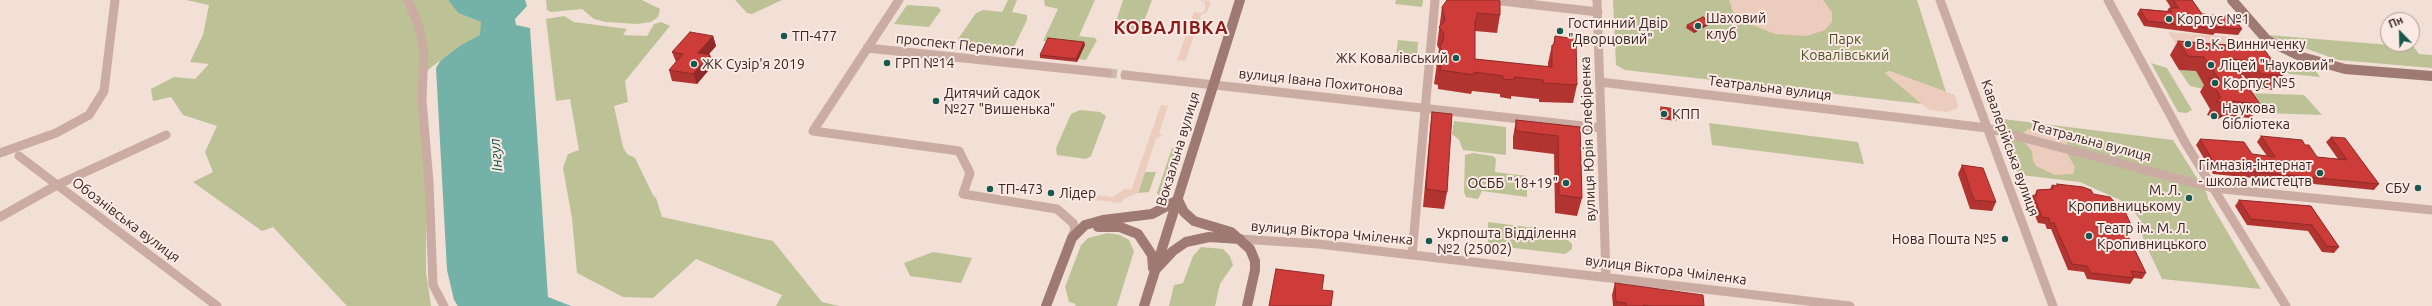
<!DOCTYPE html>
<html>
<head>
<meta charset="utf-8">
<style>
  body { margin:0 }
  #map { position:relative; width:2432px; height:306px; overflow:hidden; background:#f2dfd6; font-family:Ubuntu,sans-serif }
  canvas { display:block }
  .north { position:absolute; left:2380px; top:12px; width:40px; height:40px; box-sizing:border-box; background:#faeae3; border:1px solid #ab9c97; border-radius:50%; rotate:337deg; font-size:11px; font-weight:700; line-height:16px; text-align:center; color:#352625 }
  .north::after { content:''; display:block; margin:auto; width:14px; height:18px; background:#18584f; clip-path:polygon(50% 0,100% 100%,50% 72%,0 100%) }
</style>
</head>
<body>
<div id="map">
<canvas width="2432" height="306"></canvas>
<div class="north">Пн</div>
</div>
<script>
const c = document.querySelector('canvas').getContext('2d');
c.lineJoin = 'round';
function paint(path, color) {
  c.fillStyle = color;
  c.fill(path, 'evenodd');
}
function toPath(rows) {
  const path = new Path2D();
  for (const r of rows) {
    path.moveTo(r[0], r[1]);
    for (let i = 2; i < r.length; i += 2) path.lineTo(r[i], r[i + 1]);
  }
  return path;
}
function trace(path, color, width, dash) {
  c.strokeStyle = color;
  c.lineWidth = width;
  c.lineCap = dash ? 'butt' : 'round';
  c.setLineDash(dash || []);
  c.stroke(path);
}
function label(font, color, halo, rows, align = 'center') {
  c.font = font + ' Ubuntu,sans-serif';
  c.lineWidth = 4;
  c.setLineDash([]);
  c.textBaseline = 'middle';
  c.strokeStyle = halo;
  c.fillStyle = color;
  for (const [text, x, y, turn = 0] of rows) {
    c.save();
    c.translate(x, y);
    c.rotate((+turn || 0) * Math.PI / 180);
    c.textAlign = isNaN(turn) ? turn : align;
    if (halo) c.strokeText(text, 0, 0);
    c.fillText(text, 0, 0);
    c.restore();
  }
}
const green = toPath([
  [186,0,448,0,458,13,481,22,481,35,461,45,429,69,419,82,426,181,426,272,431,306,347,306,273,227,262,231,193,182,213,172,205,152,217,126,183,115,171,97,153,101,151,89,174,77,195,79,209,64,190,62,203,35,209,5],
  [546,0,642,0,660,9,658,17,651,22,637,24,606,22,594,19,582,9,551,12,547,10],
  [735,0,782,0,752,14,747,13],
  [1008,0,1017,0,1012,12,1027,15,1027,20,1010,55,986,52,988,46,960,41,958,39,976,13,983,10,1002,12],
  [1044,0,1095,0,1079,36,1095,38,1097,40,1086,60,1078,59,1084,45,1043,41,1058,9,1045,6],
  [1123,0,1152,0,1140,32,1137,34,1113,31],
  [1396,0,1423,0,1422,7,1395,4],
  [1613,0,1917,0,1946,92,1889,71,1885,73,1922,104,1625,70,1616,65],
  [907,5,938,7,941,10,929,27,894,24],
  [564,16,574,22,627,29,623,35,647,36,654,24,661,22,670,26,625,81,628,102,614,106,623,147,627,154,635,158,653,195,656,198,662,217,773,241,822,302,839,306,776,306,782,295,696,259,653,298,623,297,577,273,572,218,563,168,568,154,579,150,570,99,556,101,546,19],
  [2268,35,2414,47,2419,54,2432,55,2432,68,2338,60],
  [1398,40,1418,42,1417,58,1396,55],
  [2274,61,2298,63,2315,70,2320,77,2290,74,2279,69],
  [2151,63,2167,68,2192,110,2186,113,2178,112],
  [2179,70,2196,71,2208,90,2190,86],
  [2246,93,2304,95,2322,115,2264,113],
  [1080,110,1100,112,1106,116,1091,156,1086,159,1057,155,1056,148,1071,114],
  [2003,119,2173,140,2207,194,2208,199,2261,289,2162,279,2143,239,2141,221,2132,209,2120,200,2080,182,2021,175,2015,170,2003,142,2005,137,2010,136],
  [1454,121,1506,127,1506,155,1463,150,1459,140,1452,134],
  [1709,123,1858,142,1864,164,1712,145],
  [1172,148,1177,149,1176,163,1166,196,1159,195,1157,193],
  [1473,153,1493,156,1496,159,1495,172,1527,176,1527,197,1482,191,1478,199,1466,197,1464,192,1465,155],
  [1145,172,1156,172,1149,192,1138,193],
  [1488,222,1559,231,1572,244,1572,249,1565,254,1488,245],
  [1108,233,1120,235,1129,240,1134,251,1117,306,1075,306,1076,304,1069,302,1065,287,1081,245,1088,238],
  [1201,247,1223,249,1230,256,1233,265,1220,284,1215,306,1169,306,1174,285,1183,283,1193,256],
  [933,252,972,258,961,283,910,276,904,263]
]);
const plaza = toPath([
  [1198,0,1211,1,1207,12,1201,15,1196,31,1198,33,1194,36,1185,61,1177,60,1194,12,1202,13,1205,10,1205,2],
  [1729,0,1823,0,1832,12,1832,22,1825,30,1807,36,1775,34,1745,22,1733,12],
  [2168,32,2245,38,2222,38,2248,43,2225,41,2232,46,2183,56],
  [1889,71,1955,95,1958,106,1956,109,1947,112,1929,110,1885,73],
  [1161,105,1168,106,1159,133,1162,135,1156,139,1138,193,1123,199,1121,203,1087,199,1089,194,1113,197,1125,189,1131,190],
  [2028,129,2042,129,2063,138,2068,144,2068,155,2075,167,2073,174,2055,175,2036,166,2033,161,2032,151,2024,142,2023,133]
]);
const water = toPath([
  [448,0,525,0,527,6,515,19,516,25,530,28,548,297,571,306,458,306,454,300,447,270,436,68,441,60,461,45,480,35,481,22,458,13]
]);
const streetTunnel = toPath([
  [1108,73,1125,75]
]);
const street = toPath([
  [408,0,419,27,424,49,422,100,429,182,433,285,444,306],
  [899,0,813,131,959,151,970,173,963,194,1057,209,1073,223,1075,229,1072,238],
  [1493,0,1598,12],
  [1597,0,1606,276],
  [1940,0,2053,306],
  [2108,0,2186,144,2286,306],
  [867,48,1108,73],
  [1125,75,1601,128],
  [1600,82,1987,128,2213,188,2432,210],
  [0,153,56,133,89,115,104,91,115,0],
  [19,156,217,306],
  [0,217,57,185,166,135],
  [1240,239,1318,244,1850,306],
  [1412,255,1435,0]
]);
const secondary = toPath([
  [2232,0,2267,40,2302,57,2345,69,2432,76],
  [1178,200,1184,212,1194,221,1231,232,1250,249,1255,261,1255,270,1247,306],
  [1098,227,1120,227,1138,234,1152,255,1153,268],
  [1157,268,1173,251,1186,242,1209,237,1240,239],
  [1046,306,1072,238,1085,225,1103,220,1152,214,1178,200],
  [1144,306,1240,0]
]);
const wall = toPath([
  [2166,0,2192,0,2202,14,2242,29,2238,35,2215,33,2213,35,2144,26,2137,14,2140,9,2167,11,2169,8,2171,8],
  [1442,7,1500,15,1497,33,1475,31,1475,59,1548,67,1548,63,1552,45,1553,45,1555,36,1577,85,1573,103,1539,102,1539,99,1511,96,1511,99,1500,97,1500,94,1472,91,1471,94,1438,89,1438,85,1434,84,1439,49,1437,45],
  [1710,24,1694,33,1686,28,1687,25],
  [713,36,716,46,709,54,710,55,713,65,697,84,672,81,669,70,676,62,672,52],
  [2178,41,2263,48,2283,75,2273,90,2252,88,2243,75,2240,75,2260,104,2251,118,2223,116,2218,119,2207,115,2210,109,2200,92,2204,85,2196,71,2179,70,2170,55],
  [1084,42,1085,45,1077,62,1040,58,1040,55],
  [1661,107,1677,118,1676,121,1661,119,1660,110],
  [1432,112,1447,192,1444,209,1423,207,1430,129],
  [1516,120,1580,127,1582,198,1577,216,1555,213,1554,154,1513,149,1513,137],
  [2261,136,2305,145,2317,157,2338,159,2326,142,2331,137,2379,184,2374,190,2213,174,2196,145,2200,139,2252,154,2267,156,2257,142],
  [1962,165,1996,202,1992,211,1970,209,1958,174],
  [2057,184,2093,194,2133,229,2130,235,2127,235,2146,273,2142,279,2134,278,2130,284,2087,279,2084,272,2068,270,2051,229,2047,229,2045,224,2038,223,2029,201,2033,195,2034,196,2037,190,2050,189,2052,185,2056,186],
  [2239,200,2311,206,2339,247,2334,253,2322,252,2308,231,2247,225,2235,206],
  [1615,283,1704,306,1613,306,1612,295]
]);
const shadedWall = toPath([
  [1711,22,1710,24,1694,33,1695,30],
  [713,36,716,46,701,63,698,53],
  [1084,42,1085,45,1077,62,1076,59],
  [710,55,713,65,697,84,693,74],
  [2232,101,2223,116,2218,119,2227,105]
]);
const building = toPath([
  [1447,0,1498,0,1500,1,1500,15,1477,13,1476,20,1475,20,1475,59,1552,67,1552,45,1554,45,1555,36,1576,39,1577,85,1543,83,1543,80,1514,77,1514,80,1503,79,1503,76,1474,72,1474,75,1440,70,1441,66,1437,66,1438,57,1444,57,1440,46,1443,41,1444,34,1439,27,1445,21,1442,7,1447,0],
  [2173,0,2192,0,2202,14,2233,17,2242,29,2215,27,2217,29,2147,21,2140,9,2172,12,2169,8,2179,8,2173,0],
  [1703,17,1711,22,1695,30,1687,25,1703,17],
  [690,32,713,36,698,53,710,55,693,74,669,70,683,54,672,52,690,32],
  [1048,38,1084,42,1076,59,1040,55,1048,38],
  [2178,41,2263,48,2283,75,2261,74,2252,61,2229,59,2260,104,2232,101,2227,105,2216,101,2221,97,2208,78,2219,79,2204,57,2188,56,2178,41],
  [1661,107,1676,109,1677,118,1662,116,1661,107],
  [1432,112,1452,114,1447,192,1426,189,1432,112],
  [1516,120,1580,127,1582,198,1559,195,1558,136,1516,131,1516,120],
  [2261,136,2302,140,2305,145,2309,145,2317,157,2347,160,2331,137,2345,138,2379,184,2217,168,2200,139,2244,142,2252,154,2275,157,2261,136],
  [1962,165,1983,168,1996,202,1974,200,1962,165],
  [2057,184,2083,187,2091,190,2093,194,2110,197,2117,205,2122,205,2133,229,2127,228,2129,232,2126,232,2146,273,2131,271,2134,278,2091,273,2087,266,2072,264,2054,223,2050,223,2049,218,2042,217,2033,195,2036,196,2037,190,2053,189,2052,185,2058,186,2057,184],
  [2239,200,2311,206,2339,247,2327,246,2312,225,2251,219,2239,200],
  [1276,269,1324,275,1322,290,1333,291,1331,306,1269,306,1276,269],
  [1615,283,1703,295,1704,306,1652,306,1643,305,1644,306,1626,306,1626,303,1616,302,1615,283]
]);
const markers = [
  [2169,19,4,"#18584f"],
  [1698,26,4,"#18584f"],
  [1560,31,4,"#18584f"],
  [784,36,4,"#18584f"],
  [2188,44,4,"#18584f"],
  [1456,58,4,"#18584f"],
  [887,63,4,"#18584f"],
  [694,64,4,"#18584f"],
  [2211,65,4,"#18584f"],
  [2215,83,4,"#18584f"],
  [936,101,4,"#18584f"],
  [1664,114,4,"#18584f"],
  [2214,116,4,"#18584f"],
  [2320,173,4,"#18584f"],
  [1566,183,4,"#18584f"],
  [2418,188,4,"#18584f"],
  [990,189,4,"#18584f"],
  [1051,193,4,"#18584f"],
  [2189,198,4,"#18584f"],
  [2089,236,4,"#18584f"],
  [2005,239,4,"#18584f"],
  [1429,241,4,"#18584f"]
];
const poiNames = [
  ["Шаховий",1706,18],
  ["клуб",1706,34],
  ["Корпус №1",2177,19],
  ["Гостинний Двір",1568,23],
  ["\"Дворцовий\"",1568,39],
  ["ТП-477",792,36],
  ["В. К. Винниченку",2196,44],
  ["ЖК Ковалівський",1448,58,"right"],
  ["ГРП №14",895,63],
  ["ЖК Сузір'я 2019",702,64],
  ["Ліцей \"Науковий\"",2219,65],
  ["Корпус №5",2223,83],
  ["Дитячий садок",944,93],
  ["№27 \"Вишенька\"",944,109],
  ["Наукова",2222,108],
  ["бібліотека",2222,124],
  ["КПП",1672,114],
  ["Гімназія-інтернат",2312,165,"right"],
  ["- школа мистецтв",2312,181,"right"],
  ["ОСББ \"18+19\"",1558,183,"right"],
  ["СБУ",2410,188,"right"],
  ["ТП-473",998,189],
  ["М. Л.",2181,190,"right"],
  ["Кропивницькому",2181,206,"right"],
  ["Лідер",1059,193],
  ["Театр ім. М. Л.",2097,228],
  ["Кропивницького",2097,244],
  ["Укрпошта Відділення",1437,233],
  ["№2 (25002)",1437,249],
  ["Нова Пошта №5",1997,239,"right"]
];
const parkNames = [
  ["Парк",1845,39],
  ["Ковалівський",1845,55]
];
const streetNames = [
  ["проспект Перемоги",960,45,6],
  ["вулиця Івана Похитонова",1321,82,6],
  ["Театральна вулиця",1770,88,7],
  ["вулиця Юрія Олефіренка",1588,139,-92],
  ["Театральна вулиця",2091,141,15],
  ["Кавалерійська вулиця",2010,148,70],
  ["Вокзальна вулиця",1178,149,-73],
  ["Обознівська вулиця",126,220,37],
  ["вулиця Віктора Чміленка",1332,233,5],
  ["вулиця Віктора Чміленка",1666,270,7]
];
const waterNames = [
  ["Інгул",496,155,-95]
];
const districtNames = [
  ["КОВАЛІВКА",1171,28]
];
paint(green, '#bdc296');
paint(plaza, '#ecccbc');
paint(water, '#74b1a6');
trace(streetTunnel, '#ccbab3', 9, [9, 4.5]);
trace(street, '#cbaca2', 9);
trace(secondary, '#9e7a73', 10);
paint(wall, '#b13431');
paint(shadedWall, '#902a28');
paint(building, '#ce3c39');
trace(building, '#902a28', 1);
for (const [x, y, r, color] of markers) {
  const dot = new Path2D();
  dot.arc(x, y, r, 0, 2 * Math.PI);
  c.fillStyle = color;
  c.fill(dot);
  trace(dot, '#faeae3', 1.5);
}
label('14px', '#352625', '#faeae3', poiNames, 'left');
label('14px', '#4e5427', '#faeae3', parkNames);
label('14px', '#352625', '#faeae3', streetNames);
label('italic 15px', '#18584f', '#faeae3', waterNames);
c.letterSpacing = '1px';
label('bold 18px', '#881b19', '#faeae3', districtNames);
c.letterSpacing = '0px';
</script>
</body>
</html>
